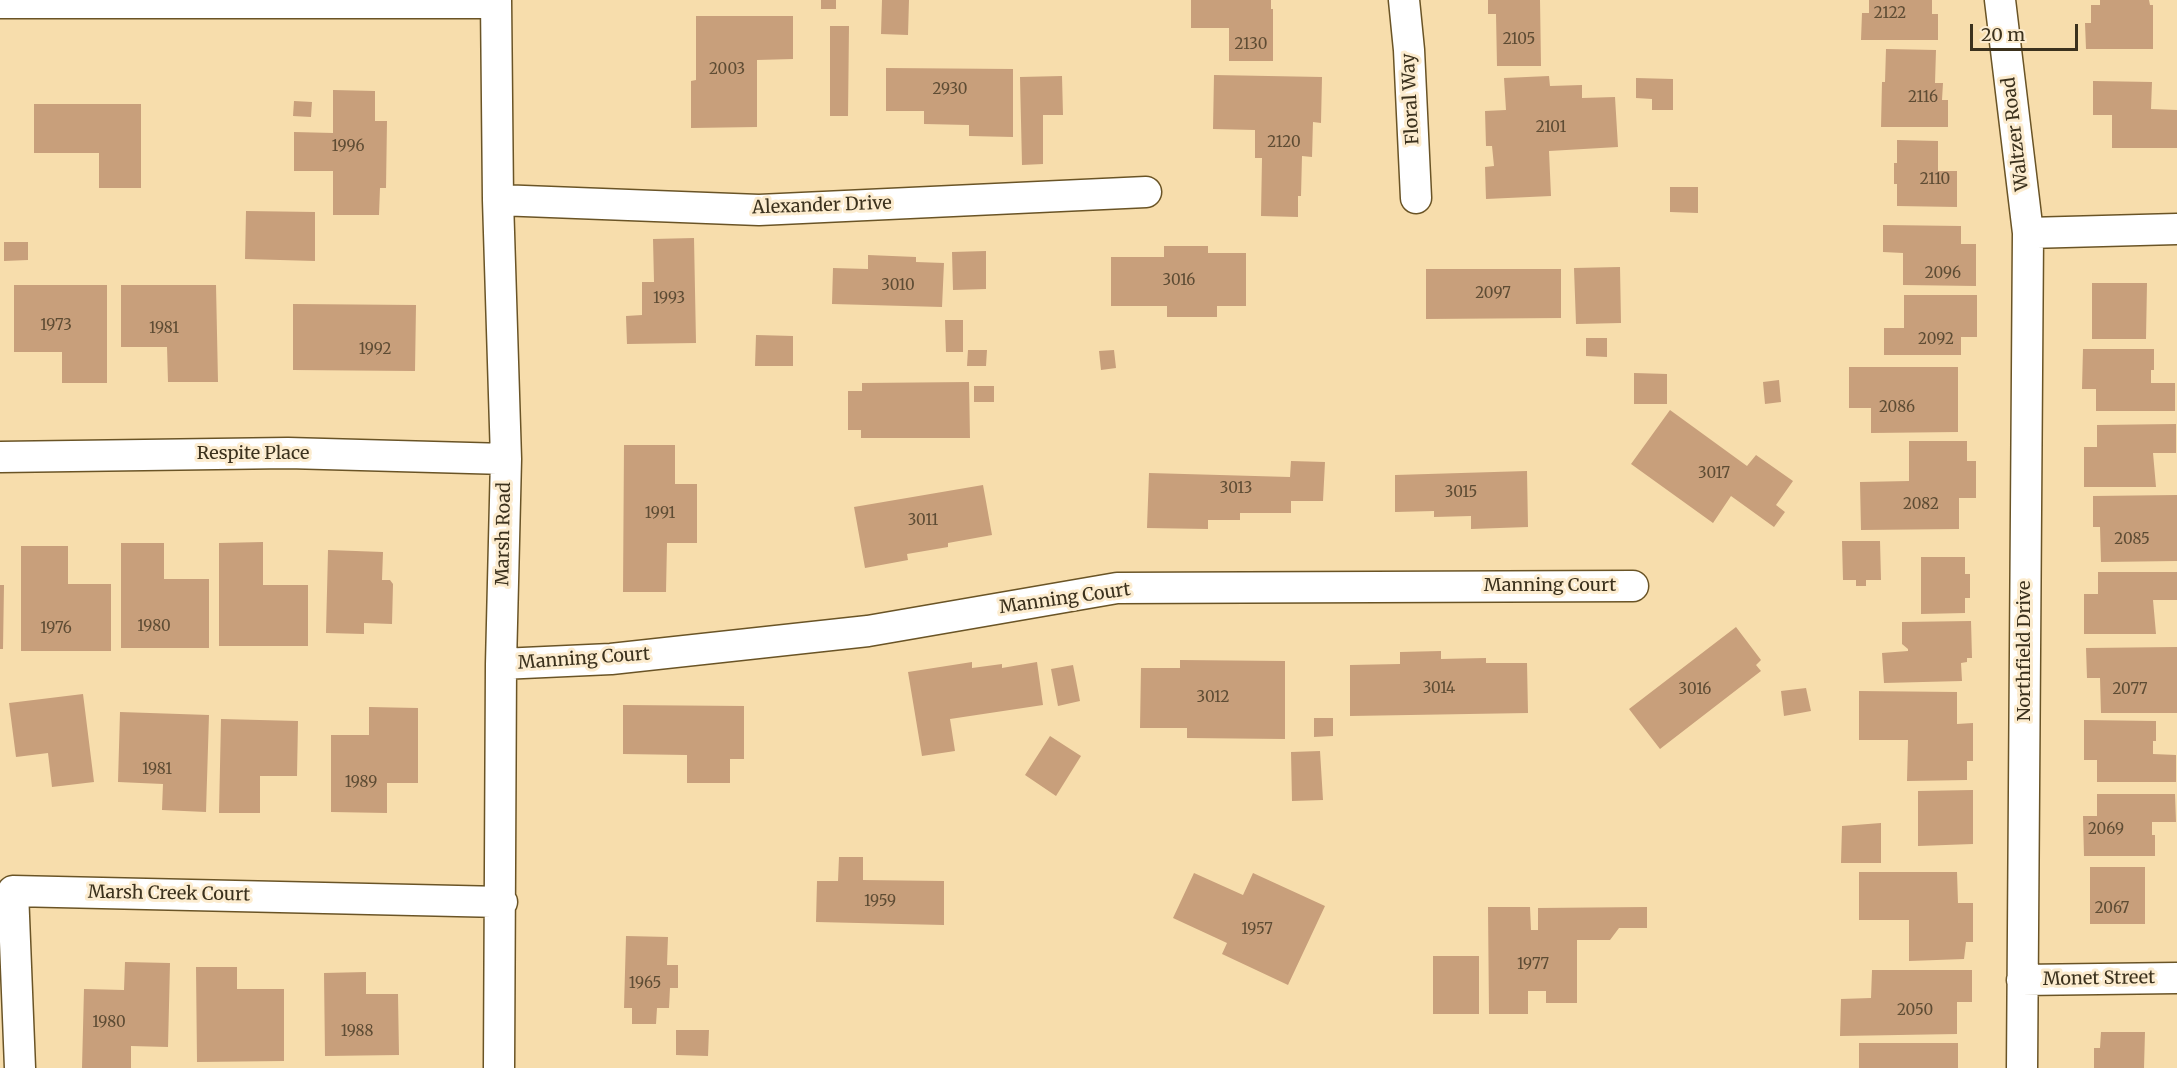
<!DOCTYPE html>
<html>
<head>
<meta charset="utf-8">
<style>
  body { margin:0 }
  #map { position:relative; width:2177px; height:1068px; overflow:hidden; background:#f7ddac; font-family:Merriweather,serif }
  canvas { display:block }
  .scale { position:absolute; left:1970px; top:24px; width:108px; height:27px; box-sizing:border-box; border:3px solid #3b311d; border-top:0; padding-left:8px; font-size:18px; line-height:21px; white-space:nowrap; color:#3b311d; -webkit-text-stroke:4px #fceccf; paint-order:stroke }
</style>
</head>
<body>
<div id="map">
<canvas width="2177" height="1068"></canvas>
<div class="scale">20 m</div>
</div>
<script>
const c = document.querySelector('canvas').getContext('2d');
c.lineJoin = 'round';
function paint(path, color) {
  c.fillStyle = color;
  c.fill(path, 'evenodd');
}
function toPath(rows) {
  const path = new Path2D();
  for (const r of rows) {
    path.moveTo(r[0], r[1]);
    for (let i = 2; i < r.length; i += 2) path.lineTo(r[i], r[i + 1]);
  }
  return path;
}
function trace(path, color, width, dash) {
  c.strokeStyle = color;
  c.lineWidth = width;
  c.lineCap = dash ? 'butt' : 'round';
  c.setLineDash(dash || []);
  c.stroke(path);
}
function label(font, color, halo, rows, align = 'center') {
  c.font = font + ' Merriweather,serif';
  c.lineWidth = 6;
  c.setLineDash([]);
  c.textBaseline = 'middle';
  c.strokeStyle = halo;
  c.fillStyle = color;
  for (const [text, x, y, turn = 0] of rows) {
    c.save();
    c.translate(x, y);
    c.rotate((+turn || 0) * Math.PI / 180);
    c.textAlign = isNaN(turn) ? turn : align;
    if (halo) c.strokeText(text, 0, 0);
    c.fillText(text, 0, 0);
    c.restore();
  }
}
const building = toPath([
  [821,0,836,0,836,9,821,9],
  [882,0,909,0,908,35,881,34],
  [1191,0,1271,0,1271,9,1273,9,1273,61,1229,61,1229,28,1191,28],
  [1488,0,1540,0,1541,66,1497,66,1496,14,1488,14],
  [1869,0,1932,0,1932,14,1938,14,1938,40,1861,40,1862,13,1869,13],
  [2100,0,2149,0,2150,5,2153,5,2153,49,2086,49,2085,23,2091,23,2091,5,2100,5],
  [696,16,793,16,793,59,757,60,757,127,691,128,691,81,696,80],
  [830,26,849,26,848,116,830,116],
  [1886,49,1936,50,1935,83,1943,83,1942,100,1948,100,1948,127,1881,127,1882,82,1885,82],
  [886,68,1013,69,1013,137,969,136,969,125,924,124,924,111,886,111],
  [1214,75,1322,77,1321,123,1313,122,1312,157,1302,156,1301,196,1298,196,1298,217,1261,216,1262,158,1255,158,1255,130,1213,129],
  [1062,76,1063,115,1043,115,1043,164,1022,165,1020,77],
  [1549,76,1550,86,1582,85,1582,98,1615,97,1618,147,1549,151,1551,196,1486,199,1485,167,1494,166,1492,146,1486,146,1485,111,1506,110,1504,78],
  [1636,78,1673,79,1673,110,1652,110,1652,99,1636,98],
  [2093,81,2152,82,2151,109,2177,110,2177,148,2112,148,2112,115,2093,115],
  [333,90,375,91,375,121,387,121,386,188,380,188,379,215,333,215,333,171,294,171,294,132,333,133],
  [294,101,312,102,311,117,293,116],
  [34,104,141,104,141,188,99,188,99,153,34,153],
  [1897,140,1938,141,1938,171,1957,171,1957,207,1897,206,1897,184,1894,184,1894,163,1897,163],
  [1670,187,1698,187,1698,213,1670,212],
  [246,211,315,212,315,261,245,259],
  [1883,225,1961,226,1961,244,1976,244,1976,286,1903,285,1903,253,1883,252],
  [694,238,696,343,627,344,626,316,642,315,642,282,654,282,653,239],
  [4,242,28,242,28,260,4,261],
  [1164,246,1208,246,1208,253,1246,253,1246,306,1217,306,1217,317,1167,317,1167,306,1111,306,1111,257,1164,257],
  [986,251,986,289,953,290,952,252],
  [868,255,916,257,916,262,944,263,942,307,832,304,833,268,868,269],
  [1620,267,1621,323,1576,324,1574,268],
  [1426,269,1561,269,1561,318,1426,319],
  [2092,283,2147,283,2146,339,2092,339],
  [14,285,107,285,107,383,62,383,62,352,14,352],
  [121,285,216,285,218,382,168,382,167,347,121,347],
  [1904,295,1977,295,1977,337,1961,337,1961,355,1884,355,1884,328,1904,328],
  [293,304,416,305,415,371,293,370],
  [945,320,963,320,963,352,946,352],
  [756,335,793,336,793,366,755,366],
  [1586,338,1607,338,1607,357,1586,356],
  [2083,349,2154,349,2154,370,2151,370,2151,383,2175,383,2175,411,2096,411,2096,389,2082,389],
  [968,350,987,350,986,366,967,366],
  [1114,350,1116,368,1101,370,1099,351],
  [1849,367,1958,367,1958,432,1871,433,1871,408,1849,408],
  [1634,373,1667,374,1667,404,1634,404],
  [1779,380,1781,402,1765,404,1763,382],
  [969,382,970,438,861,438,861,430,848,430,848,391,862,391,862,383],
  [974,386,994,386,994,402,974,402],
  [1670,410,1747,466,1756,455,1793,481,1776,505,1785,512,1774,527,1731,496,1713,523,1631,464],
  [2176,424,2176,453,2153,453,2156,487,2084,487,2084,447,2097,447,2097,425],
  [1909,441,1967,441,1967,461,1976,461,1976,498,1959,498,1959,529,1861,530,1860,482,1909,481],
  [624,445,675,445,675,484,697,484,697,543,667,543,666,592,623,592],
  [1291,461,1325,462,1323,501,1291,501,1291,513,1240,513,1240,520,1208,520,1208,529,1147,528,1149,473,1290,477],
  [1527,471,1528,527,1471,529,1471,516,1434,517,1434,511,1395,512,1395,475],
  [983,485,992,535,948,543,948,547,907,554,908,560,865,568,854,507],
  [2177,495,2177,561,2101,562,2100,527,2093,527,2093,496],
  [1842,541,1880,541,1881,580,1866,580,1866,586,1856,586,1856,580,1843,580],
  [263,542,263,585,308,585,308,646,219,646,219,543],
  [121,543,164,543,164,579,209,579,209,648,121,648],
  [21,546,68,546,68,584,111,584,111,651,21,651],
  [328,550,383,552,382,580,390,580,393,584,392,624,364,623,364,634,326,633],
  [1921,557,1965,557,1965,574,1970,574,1970,598,1965,598,1965,613,1921,614],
  [2098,572,2177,572,2177,600,2153,600,2156,634,2084,634,2084,594,2098,594],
  [0,585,4,585,3,649,0,649],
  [1971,621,1972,658,1967,658,1967,662,1961,663,1962,681,1884,683,1882,653,1908,651,1908,649,1902,644,1902,622],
  [1736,627,1761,660,1756,665,1761,671,1660,749,1629,709],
  [2177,647,2177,713,2101,713,2100,678,2087,678,2086,648],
  [1441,651,1441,659,1486,658,1486,663,1527,663,1528,713,1350,716,1350,665,1400,664,1400,652],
  [1180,660,1285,661,1285,739,1187,738,1187,728,1140,728,1141,668,1180,668],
  [972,662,972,668,1002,664,1002,668,1037,662,1043,705,950,719,955,751,922,756,908,672],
  [1073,665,1080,701,1058,706,1051,669],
  [1806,688,1811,711,1784,716,1781,691],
  [1859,691,1957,692,1957,724,1973,723,1973,761,1967,761,1967,780,1907,781,1908,740,1859,740],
  [83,694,94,782,52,787,48,753,16,757,9,703],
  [623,705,744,706,744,759,730,759,730,783,687,783,687,755,623,754],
  [369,707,418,708,418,783,387,783,387,813,331,812,331,735,369,735],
  [120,712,209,715,206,812,162,810,163,784,118,782],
  [1314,718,1333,718,1333,736,1314,737],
  [221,719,298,721,297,776,260,776,260,813,219,813],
  [2084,720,2156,721,2156,741,2153,741,2153,754,2176,755,2176,782,2097,782,2097,760,2084,760],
  [1050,736,1081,756,1056,796,1025,775],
  [1320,751,1323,800,1292,801,1291,752],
  [1973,790,1973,844,1918,846,1918,791],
  [2097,794,2175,794,2176,822,2152,822,2152,835,2155,835,2155,856,2084,856,2083,816,2097,816],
  [1881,823,1881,863,1841,863,1842,826],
  [839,857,863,857,863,880,944,881,944,925,816,922,817,881,838,881],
  [2090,867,2145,867,2145,924,2090,924],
  [1859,872,1957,872,1958,903,1973,903,1973,942,1966,942,1964,959,1909,961,1909,920,1859,920],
  [1194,873,1243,895,1253,873,1325,906,1288,985,1222,954,1227,943,1173,918],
  [1488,907,1530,907,1531,930,1538,930,1538,908,1647,907,1647,928,1619,928,1610,940,1577,940,1577,1003,1546,1003,1546,991,1528,991,1528,1014,1489,1014],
  [626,936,668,937,667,965,678,965,678,988,670,988,669,1008,657,1008,656,1024,632,1024,632,1008,624,1008],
  [1433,956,1479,956,1479,1014,1433,1014],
  [125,962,170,963,168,1047,131,1046,131,1068,82,1068,84,989,124,990],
  [196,967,237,967,237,989,284,989,284,1061,197,1062],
  [1872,970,1972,970,1972,1002,1957,1002,1957,1034,1840,1036,1841,999,1871,998],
  [366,972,366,994,398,994,399,1055,325,1056,324,973],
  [676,1030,709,1030,708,1056,676,1055],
  [2101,1032,2145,1032,2144,1068,2094,1068,2094,1048,2100,1048],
  [1859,1043,1958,1043,1958,1068,1859,1068]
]);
const minor = toPath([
  [496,0,498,200,506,459,501,664,499,1068],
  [1404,0,1409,50,1416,198],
  [2000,0,2028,233,2022,1068],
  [0,3,496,3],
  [498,200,759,210,1146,192],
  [2028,233,2177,229],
  [0,457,288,453,506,459],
  [501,664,611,659,868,631,1117,588,1633,586],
  [2022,980,2177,978],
  [20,1068,13,891,502,902]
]);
const numberNames = [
  ["2122",1890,14],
  ["2105",1519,40],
  ["2130",1251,45],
  ["2003",727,70],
  ["2930",950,90],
  ["2116",1923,98],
  ["2101",1551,128],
  ["2120",1284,143],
  ["1996",348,147],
  ["2110",1935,180],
  ["2096",1943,274],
  ["3016",1179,281],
  ["3010",898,286],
  ["2097",1493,294],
  ["1993",669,299],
  ["1973",56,326],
  ["1981",164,329],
  ["2092",1936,340],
  ["1992",375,350],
  ["2086",1897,408],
  ["3017",1714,474],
  ["3013",1236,489],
  ["3015",1461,493],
  ["2082",1921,505],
  ["1991",660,514],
  ["3011",923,521],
  ["2085",2132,540],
  ["1980",154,627],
  ["1976",56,629],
  ["3014",1439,689],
  ["3016",1695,690],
  ["2077",2130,690],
  ["3012",1213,698],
  ["1981",157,770],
  ["1989",361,783],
  ["2069",2106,830],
  ["1959",880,902],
  ["2067",2112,909],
  ["1957",1257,930],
  ["1977",1533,965],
  ["1965",645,984],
  ["2050",1915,1011],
  ["1980",109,1023],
  ["1988",357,1032]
];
const streetNames = [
  ["Floral Way",1411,99,-93],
  ["Waltzer Road",2016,134,-97],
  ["Alexander Drive",822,206,-2],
  ["Respite Place",253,454],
  ["Marsh Road",504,534,-89],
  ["Manning Court",1550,586],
  ["Manning Court",1065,599,-8],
  ["Northfield Drive",2025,651,-90],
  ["Manning Court",584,659,-4],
  ["Marsh Creek Court",169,894,1],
  ["Monet Street",2099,979,-1]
];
paint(building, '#c89f7b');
trace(minor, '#6a5426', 33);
trace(minor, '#fff', 30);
label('15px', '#5e4c34', null, numberNames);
label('18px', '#3b311d', '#fceccf', streetNames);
</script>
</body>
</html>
